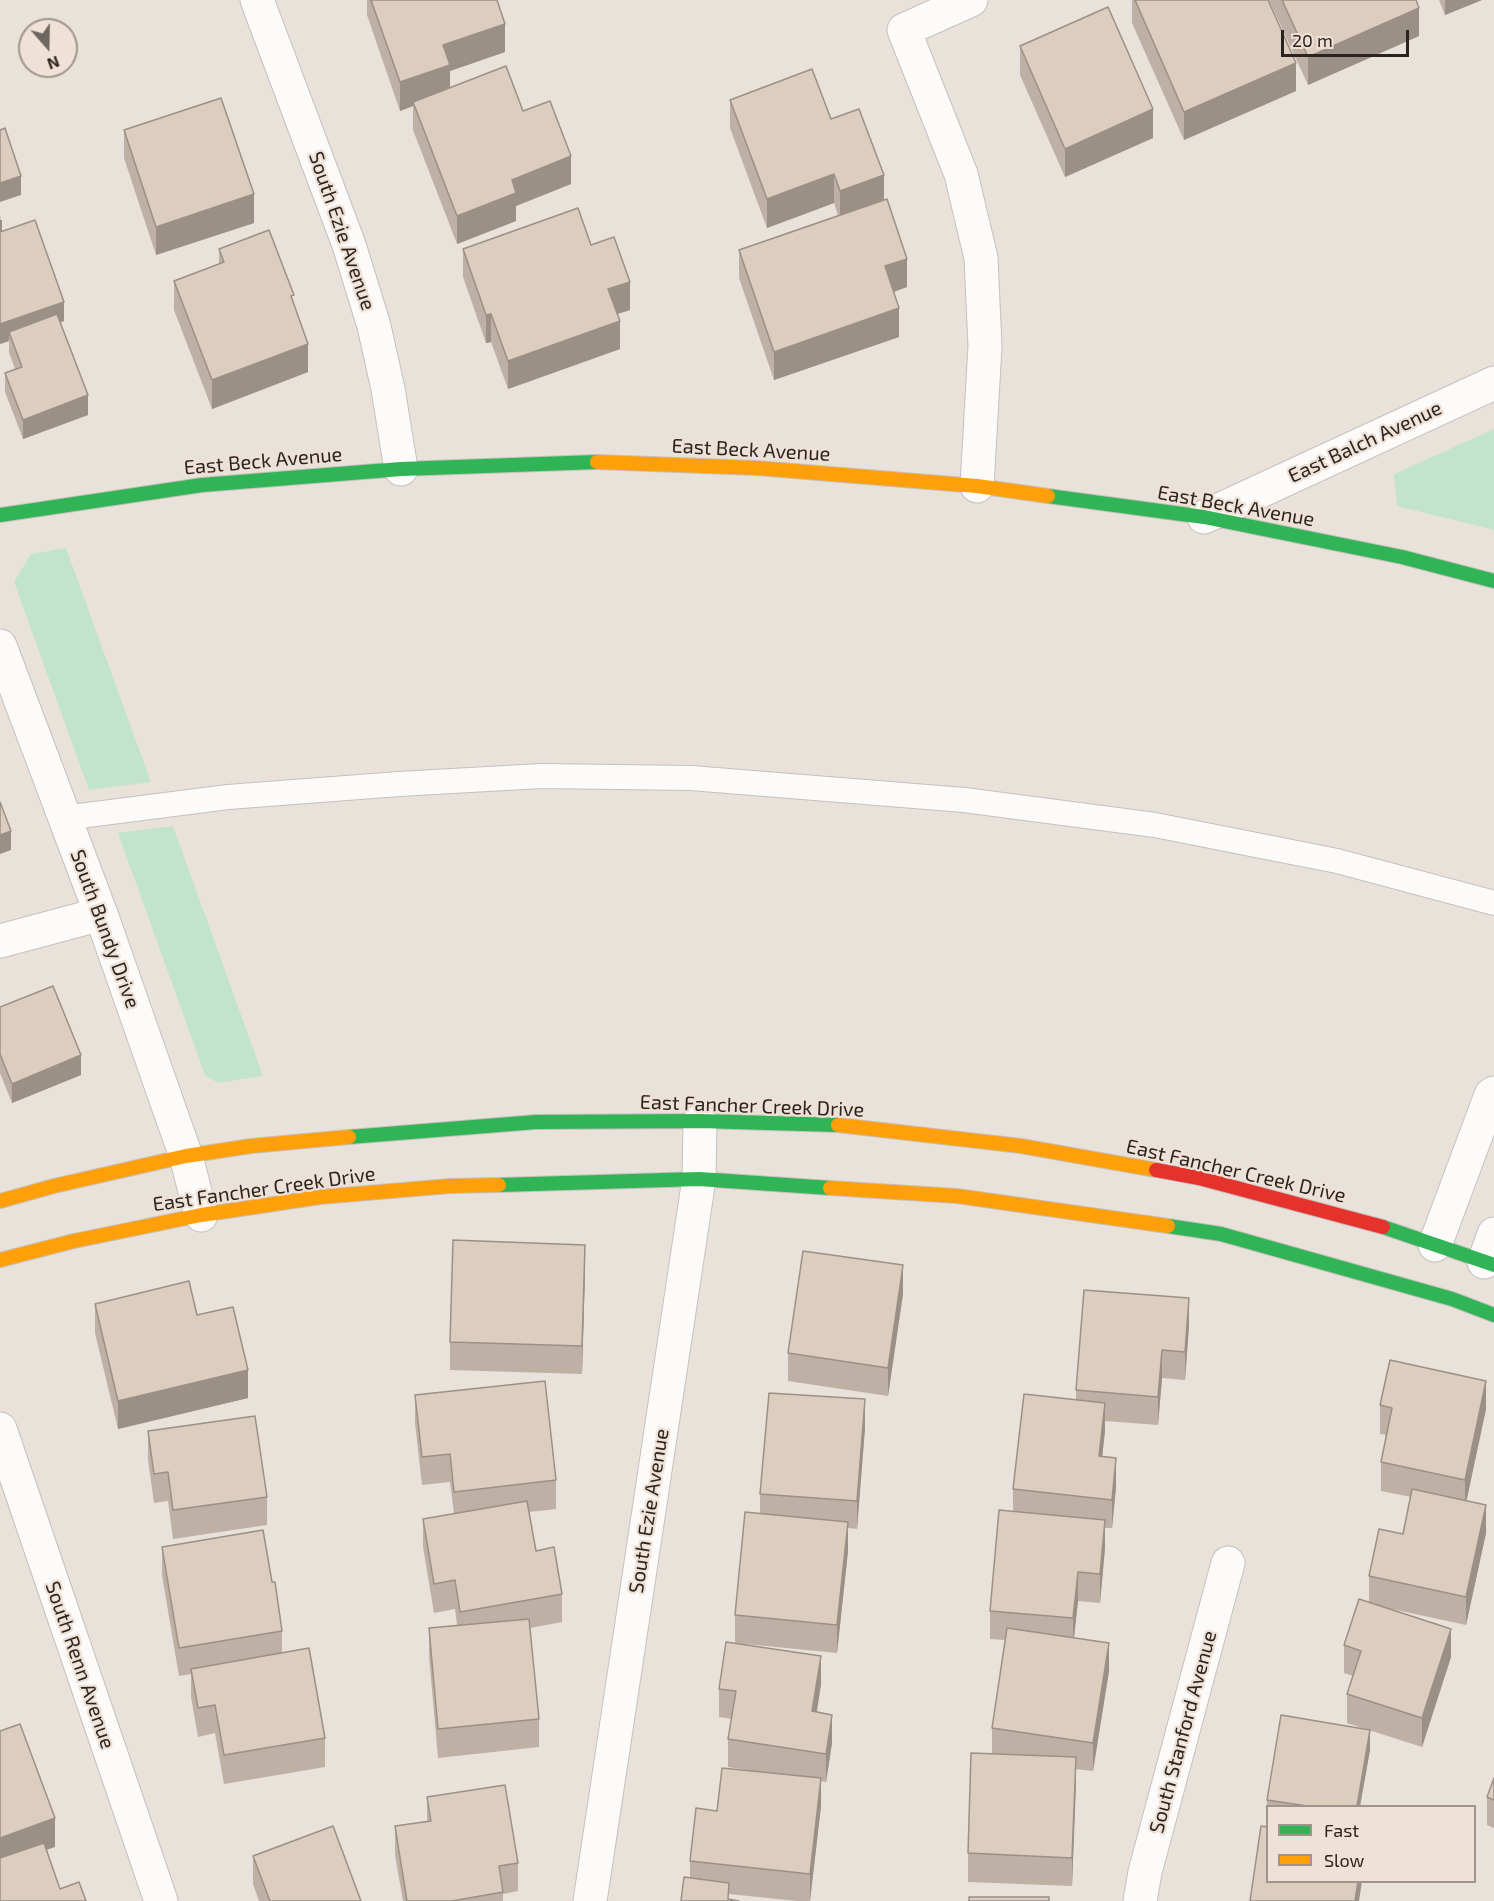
<!DOCTYPE html>
<html>
<head>
<meta charset="utf-8">
<style>
  body { margin:0 }
  #map { position:relative; width:1494px; height:1901px; overflow:hidden; background:#e9e2db; font-family:"Exo 2",sans-serif }
  canvas { display:block }
  .legend { position:absolute; left:1266px; top:1805px; width:210px; height:78px; box-sizing:border-box; background:#efe1d5; border:2px solid #a0958d; margin:0; padding:8px 10px; list-style:none; font-size:18px; color:#2a2420 }
  .legend li { display:flex; align-items:center; gap:12px; height:30px }
  .legend b { width:30px; border:2px solid #a0958d }
  .north { position:absolute; left:18px; top:18px; width:60px; height:60px; box-sizing:border-box; background:#efe1d5; border:2px solid #a0958d; border-radius:50%; rotate:160deg; font-size:16px; font-weight:700; line-height:24px; text-align:center; color:#2a2420 }
  .north::after { content:''; display:block; margin:auto; width:21px; height:27px; background:#6d6661; clip-path:polygon(50% 0,100% 100%,50% 72%,0 100%) }
  .scale { position:absolute; left:1281px; top:30px; width:128px; height:27px; box-sizing:border-box; border:3px solid #2a2420; border-top:0; padding-left:8px; font-size:18px; line-height:21px; white-space:nowrap; color:#2a2420; -webkit-text-stroke:4px #efe1d5; paint-order:stroke }
</style>
</head>
<body>
<div id="map">
<canvas width="1494" height="1901"></canvas>
<ul class="legend">
<li><b style="height:8px;background:#30b455"></b>Fast</li>
<li><b style="height:8px;background:#ff9f0a"></b>Slow</li>
</ul>
<div class="north">N</div>
<div class="scale">20 m</div>
</div>
<script>
const c = document.querySelector('canvas').getContext('2d');
c.lineJoin = 'round';
function paint(path, color) {
  c.fillStyle = color;
  c.fill(path, 'evenodd');
}
function toPath(rows) {
  const path = new Path2D();
  for (const r of rows) {
    path.moveTo(r[0], r[1]);
    for (let i = 2; i < r.length; i += 2) path.lineTo(r[i], r[i + 1]);
  }
  return path;
}
function trace(path, color, width, dash) {
  c.strokeStyle = color;
  c.lineWidth = width;
  c.lineCap = dash ? 'butt' : 'round';
  c.setLineDash(dash || []);
  c.stroke(path);
}
function label(font, color, halo, rows, align = 'center') {
  c.font = font + ' "Exo 2",sans-serif';
  c.lineWidth = 4.5;
  c.setLineDash([]);
  c.textBaseline = 'middle';
  c.strokeStyle = halo;
  c.fillStyle = color;
  for (const [text, x, y, turn = 0] of rows) {
    c.save();
    c.translate(x, y);
    c.rotate((+turn || 0) * Math.PI / 180);
    c.textAlign = isNaN(turn) ? turn : align;
    if (halo) c.strokeText(text, 0, 0);
    c.fillText(text, 0, 0);
    c.restore();
  }
}
const green = toPath([
  [1494,429,1494,530,1397,506,1394,474],
  [66,548,151,782,89,790,14,582,31,554],
  [173,826,263,1076,218,1083,205,1075,118,833]
]);
const lane = toPath([
  [64,818,228,797,399,784,541,776,691,778,964,800,1155,825,1337,861,1494,903]
]);
const street = toPath([
  [257,0,349,245,374,326,388,389,401,469],
  [971,0,904,30,961,174,981,258,985,346,977,486],
  [1204,517,1494,383],
  [0,646,101,914,169,1108,186,1156,201,1215],
  [0,941,101,914],
  [1435,1245,1491,1095,1494,1093],
  [1484,1262,1494,1234],
  [0,1429,161,1901],
  [590,1901,699,1179,700,1121],
  [1140,1901,1145,1872,1228,1563]
]);
const fast = toPath([
  [1048,496,1204,517,1402,557,1494,581],
  [0,515,202,485,401,469,597,462],
  [349,1137,536,1122,700,1121,838,1125],
  [499,1185,699,1179,830,1188],
  [1168,1226,1221,1234,1452,1299,1494,1315],
  [1383,1227,1494,1265]
]);
const slow = toPath([
  [597,462,757,468,977,486,1048,496],
  [838,1125,1021,1146,1156,1170],
  [830,1188,957,1196,1168,1226],
  [0,1201,54,1186,186,1156,251,1146,349,1137],
  [0,1260,74,1241,201,1215,320,1197,450,1186,499,1185]
]);
const jam = toPath([
  [1156,1170,1199,1178,1383,1227]
]);
const wall = toPath([
  [367,0,497,0,505,52,450,71,450,87,523,111,571,184,516,206,516,221,457,244,413,130,413,106,400,111,367,15],
  [1132,0,1268,0,1296,91,1184,140,1132,23],
  [1269,0,1416,0,1419,36,1308,85],
  [1439,0,1482,0,1445,15],
  [1020,46,1153,138,1065,177,1020,75],
  [730,100,831,119,884,200,907,287,894,292,899,337,774,380,739,278,739,250,838,215,834,203,767,228,730,128],
  [124,130,254,223,156,255,124,158],
  [0,214,2,231,64,321,60,322,88,415,23,439,5,392,5,373,15,369,9,352,9,341,0,344],
  [219,249,294,305,308,372,212,409,174,310,174,281,219,264],
  [463,249,630,310,617,314,620,349,508,389,491,342,486,343,463,277],
  [0,1007,81,1075,12,1103,0,1073],
  [585,1273,582,1374,450,1370,450,1342],
  [903,1294,888,1396,788,1381,788,1353],
  [95,1304,197,1315,248,1398,118,1429,95,1333],
  [1189,1326,1185,1380,1162,1378,1158,1425,1105,1421,1105,1431,1102,1457,1116,1487,1112,1528,1105,1528,1105,1548,1100,1603,1078,1601,1074,1638,1109,1671,1093,1771,1076,1769,1072,1886,968,1882,968,1853,992,1754,992,1728,1005,1640,990,1639,990,1611,1013,1511,1013,1489,1076,1400,1076,1390],
  [415,1395,556,1480,556,1509,529,1512,536,1551,562,1594,562,1622,530,1628,539,1719,539,1747,438,1758,429,1656,429,1628,457,1625,455,1609,434,1613,423,1547,423,1519,454,1514,450,1482,422,1485,415,1423],
  [1380,1405,1486,1409,1466,1501,1486,1533,1466,1625,1387,1608,1451,1657,1422,1747,1347,1723,1347,1694,1353,1676,1344,1673,1344,1645,1369,1602,1369,1576,1403,1534,1411,1497,1381,1491,1381,1462,1387,1435,1380,1434],
  [865,1428,857,1529,848,1528,848,1551,837,1653,735,1643,735,1615,760,1514,760,1494],
  [148,1431,267,1497,267,1525,173,1539,168,1501,154,1503,148,1460],
  [162,1547,272,1582,282,1631,282,1653,325,1738,325,1767,224,1784,215,1733,198,1737,191,1697,191,1674,179,1676,162,1575],
  [821,1684,817,1712,832,1743,826,1782,821,1781,821,1806,810,1901,797,1901,729,1894,681,1901,690,1878,690,1861,717,1811,753,1771,728,1767,728,1739,732,1719,719,1717,719,1689],
  [1370,1750,1360,1806,1268,1806,1268,1820,1267,1820,1267,1800],
  [1494,1778,1494,1828,1487,1825,1487,1797],
  [427,1797,518,1863,518,1891,503,1894,503,1901,403,1901,395,1855,395,1826,427,1821],
  [253,1856,361,1901,259,1901,253,1884]
]);
const shadedWall = toPath([
  [1445,0,1482,0,1445,15],
  [1419,8,1419,36,1308,85,1308,57],
  [505,24,505,52,450,71,450,93,413,102,413,106,400,111,400,82,443,45],
  [1296,63,1296,91,1184,140,1184,112],
  [1153,109,1153,138,1065,177,1065,149],
  [571,156,571,184,516,206,516,221,457,244,457,216,512,180],
  [834,174,834,203,767,228,767,199],
  [884,175,884,203,840,219,840,191],
  [21,176,21,195,0,202,0,183],
  [254,194,254,223,156,255,156,227],
  [0,220,2,220,2,239,0,240],
  [907,259,907,287,885,295,885,266],
  [630,282,630,310,608,317,608,289],
  [64,302,64,321,11,340,9,332,9,341,0,344,0,324],
  [899,308,899,337,774,380,774,352],
  [491,314,491,342,486,343,486,315],
  [620,321,620,349,508,389,508,361],
  [308,344,308,372,212,409,212,380],
  [88,395,88,415,23,439,23,420],
  [11,831,11,850,0,854,0,835],
  [81,1055,81,1075,12,1103,12,1084],
  [585,1245,585,1273,582,1374,582,1346],
  [903,1265,903,1294,888,1396,888,1368],
  [1189,1298,1189,1326,1185,1380,1185,1352],
  [1162,1350,1162,1378,1158,1425,1158,1397],
  [248,1370,248,1398,118,1429,118,1401],
  [1486,1381,1486,1409,1465,1508,1465,1480],
  [865,1399,865,1428,857,1529,857,1501],
  [1105,1403,1105,1431,1099,1485,1099,1456],
  [1116,1458,1116,1487,1112,1528,1112,1500],
  [1486,1505,1486,1533,1466,1625,1466,1597],
  [1105,1520,1105,1548,1100,1603,1100,1574],
  [848,1522,848,1551,837,1653,837,1625],
  [1078,1572,1078,1601,1073,1646,1073,1618],
  [1451,1629,1451,1657,1422,1747,1422,1718],
  [1109,1643,1109,1671,1093,1771,1093,1743],
  [821,1656,821,1684,812,1740,812,1711],
  [832,1715,832,1743,826,1782,826,1754],
  [1370,1730,1370,1750,1360,1806,1357,1806],
  [1076,1757,1076,1785,1072,1886,1072,1858],
  [821,1778,821,1806,810,1901,810,1874],
  [55,1818,55,1847,0,1866,0,1838],
  [1358,1881,1362,1881,1359,1901,1355,1901]
]);
const building = toPath([
  [371,0,497,0,505,24,443,45,450,65,400,82,371,0],
  [1135,0,1268,0,1296,63,1184,112,1135,0],
  [1282,0,1416,0,1419,8,1308,57,1282,0],
  [1108,7,1153,109,1065,149,1020,46,1108,7],
  [506,66,523,111,550,101,571,156,512,180,516,193,457,216,413,102,506,66],
  [812,69,831,119,859,109,884,175,840,191,834,174,767,199,730,100,812,69],
  [221,98,254,194,156,227,124,130,221,98],
  [5,128,21,176,0,183,0,130,5,128],
  [887,199,907,259,885,266,899,308,774,352,739,250,887,199],
  [578,208,591,245,614,237,630,282,608,289,620,321,508,361,491,314,486,315,463,249,578,208],
  [35,220,64,302,0,324,0,232,35,220],
  [269,230,294,295,291,296,308,344,212,380,174,281,224,262,219,249,269,230],
  [57,314,88,395,23,420,5,373,22,367,9,332,57,314],
  [0,802,11,831,0,835,0,802],
  [53,986,81,1055,12,1084,0,1054,0,1007,53,986],
  [453,1240,585,1245,582,1346,450,1342,453,1240],
  [803,1251,903,1265,888,1368,788,1353,803,1251],
  [189,1281,197,1315,233,1307,248,1370,118,1401,95,1304,189,1281],
  [1084,1290,1189,1298,1185,1352,1162,1350,1158,1397,1076,1390,1084,1290],
  [1390,1360,1486,1381,1465,1480,1381,1462,1392,1408,1380,1405,1390,1360],
  [545,1381,556,1480,454,1492,450,1454,422,1457,415,1395,545,1381],
  [769,1393,865,1399,857,1501,760,1494,769,1393],
  [1024,1394,1105,1403,1099,1456,1116,1458,1112,1500,1013,1489,1024,1394],
  [255,1416,267,1497,173,1510,168,1472,154,1474,148,1431,255,1416],
  [1412,1489,1486,1505,1466,1597,1369,1576,1379,1529,1403,1534,1412,1489],
  [527,1501,536,1551,554,1547,562,1594,460,1612,455,1580,434,1584,423,1519,527,1501],
  [999,1510,1105,1520,1100,1574,1078,1572,1073,1618,990,1611,999,1510],
  [745,1512,848,1522,837,1625,735,1615,745,1512],
  [263,1530,272,1582,275,1582,282,1631,179,1648,162,1547,263,1530],
  [1359,1599,1451,1629,1422,1718,1347,1694,1361,1651,1344,1645,1359,1599],
  [529,1619,539,1719,438,1729,429,1628,529,1619],
  [1007,1628,1109,1643,1093,1743,992,1728,1007,1628],
  [726,1642,821,1656,812,1711,832,1715,826,1754,728,1739,736,1691,719,1689,726,1642],
  [309,1648,325,1738,224,1755,215,1705,198,1708,191,1669,309,1648],
  [1281,1715,1370,1730,1357,1806,1307,1806,1267,1800,1281,1715],
  [20,1724,55,1818,0,1838,0,1731,20,1724],
  [971,1753,1076,1757,1072,1858,968,1853,971,1753],
  [722,1768,821,1778,810,1874,690,1861,696,1808,717,1811,722,1768],
  [1494,1778,1494,1800,1487,1797,1494,1778],
  [505,1785,518,1863,499,1866,503,1892,452,1901,407,1901,395,1826,431,1821,427,1797,505,1785],
  [333,1826,361,1901,270,1901,253,1856,333,1826],
  [1261,1826,1268,1827,1268,1881,1358,1881,1355,1901,1250,1901,1261,1826],
  [44,1843,60,1889,79,1882,86,1901,0,1901,0,1858,44,1843],
  [684,1877,729,1883,728,1899,739,1901,681,1901,684,1877],
  [969,1897,1049,1897,1049,1901,969,1901,969,1897]
]);
const streetNames = [
  ["South Ezie Avenue",342,231,71],
  ["East Balch Avenue",1365,442,-25],
  ["East Beck Avenue",751,450,3],
  ["East Beck Avenue",263,461,-5],
  ["East Beck Avenue",1236,506,10],
  ["South Bundy Drive",105,929,70],
  ["East Fancher Creek Drive",752,1106,2],
  ["East Fancher Creek Drive",1236,1171,13],
  ["East Fancher Creek Drive",264,1189,-8],
  ["South Ezie Avenue",649,1511,-81],
  ["South Renn Avenue",80,1665,71],
  ["South Stanford Avenue",1183,1732,-75]
];
paint(green, '#c2e4cc');
trace(lane, '#c6c0bc', 26);
trace(street, '#c6c0bc', 35);
trace(fast, '#c6c0bc', 16);
trace(slow, '#c6c0bc', 16);
trace(jam, '#c6c0bc', 16);
trace(lane, '#fcfbfa', 24);
trace(street, '#fcfbfa', 33);
trace(fast, '#30b455', 14);
trace(slow, '#ff9f0a', 14);
trace(jam, '#e5322d', 14);
paint(wall, '#beb0a4');
paint(shadedWall, '#9b9086');
paint(building, '#ddcdbf');
trace(building, '#9b9086', 1.5);
label('20px', '#2a2420', '#efe1d5', streetNames);
</script>
</body>
</html>
